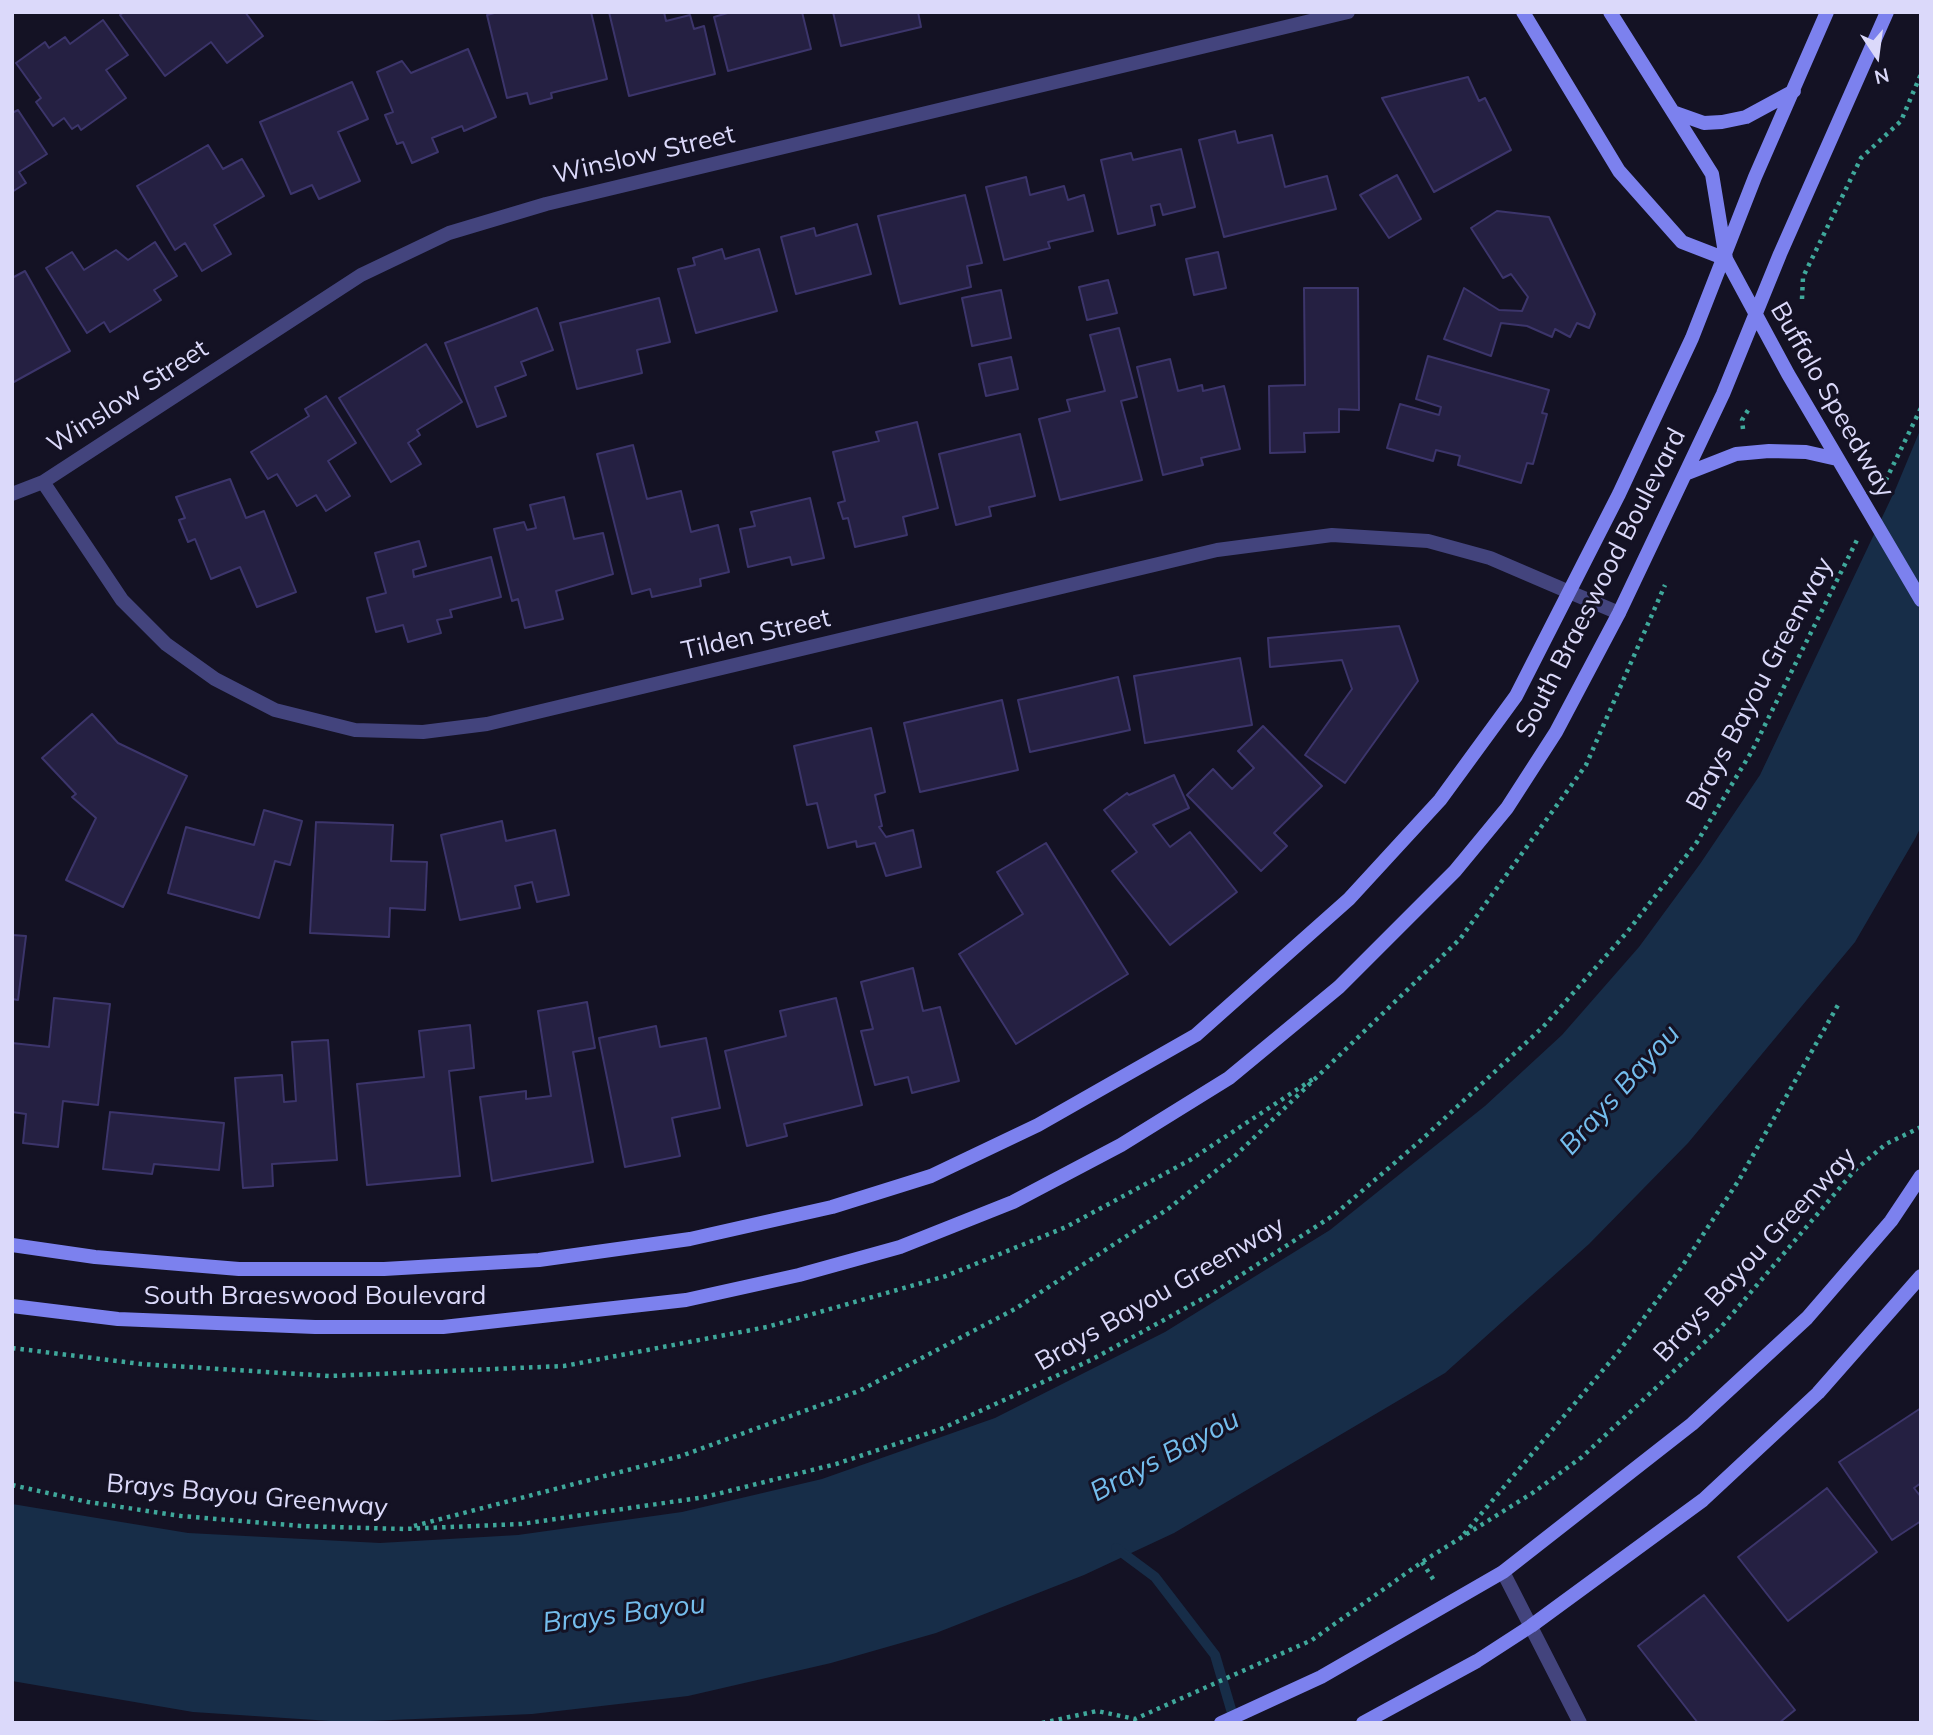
<!DOCTYPE html>
<html>
<head>
<meta charset="utf-8">
<style>
  body { margin:0 }
  #map { position:relative; width:1933px; height:1735px; overflow:hidden; background:#141224; font-family:Mulish,sans-serif }
  canvas { display:block }
  .frame { position:absolute; inset:0; border:14px solid #dbd9fa; pointer-events:none }
  .north { position:absolute; left:1842px; top:21px; width:70px; height:70px; -webkit-text-stroke:5px #141224; paint-order:stroke; rotate:167deg; font-size:19px; font-weight:700; line-height:28px; text-align:center; color:#dbd9fa }
  .north::after { content:''; display:block; margin:auto; width:24px; height:32px; background:#dbd9fa; clip-path:polygon(50% 0,100% 100%,50% 72%,0 100%) }
</style>
</head>
<body>
<div id="map">
<canvas width="1933" height="1735"></canvas>
<div class="frame"></div>
<div class="north">N</div>
</div>
<script>
const c = document.querySelector('canvas').getContext('2d');
c.lineJoin = 'round';
function paint(path, color) {
  c.fillStyle = color;
  c.fill(path, 'evenodd');
}
function toPath(rows) {
  const path = new Path2D();
  for (const r of rows) {
    path.moveTo(r[0], r[1]);
    for (let i = 2; i < r.length; i += 2) path.lineTo(r[i], r[i + 1]);
  }
  return path;
}
function trace(path, color, width, dash) {
  c.strokeStyle = color;
  c.lineWidth = width;
  c.lineCap = dash ? 'butt' : 'round';
  c.setLineDash(dash || []);
  c.stroke(path);
}
function label(font, color, halo, rows, align = 'center') {
  c.font = font + ' Mulish,sans-serif';
  c.lineWidth = 6;
  c.setLineDash([]);
  c.textBaseline = 'middle';
  c.strokeStyle = halo;
  c.fillStyle = color;
  for (const [text, x, y, turn = 0] of rows) {
    c.save();
    c.translate(x, y);
    c.rotate((+turn || 0) * Math.PI / 180);
    c.textAlign = isNaN(turn) ? turn : align;
    if (halo) c.strokeText(text, 0, 0);
    c.fillText(text, 0, 0);
    c.restore();
  }
}
const water = toPath([
  [1921,428,1921,826,1916,837,1855,942,1688,1143,1589,1244,1445,1373,1174,1533,1084,1575,936,1633,831,1663,688,1696,532,1714,346,1722,193,1712,12,1681,12,1504,188,1533,380,1543,518,1535,682,1512,822,1479,995,1418,1165,1332,1330,1230,1485,1106,1562,1035,1639,947,1700,864,1760,775,1896,488]
]);
const stream = toPath([
  [1116,1548,1155,1577,1215,1655,1235,1723]
]);
const building = toPath([
  [124,12,245,12,263,36,227,63,211,42,165,76,120,15,124,12],
  [498,12,591,12,607,79,551,93,552,98,530,104,527,93,507,98,487,15,498,12],
  [609,12,664,12,666,21,690,15,694,29,704,26,715,74,629,96,609,12],
  [731,12,802,12,811,49,728,71,714,17,731,12],
  [833,12,918,12,921,27,841,46,833,12],
  [103,20,128,55,106,70,126,98,81,130,78,125,72,129,64,118,53,126,36,102,41,98,16,63,45,42,49,48,65,37,70,44,103,20],
  [468,49,496,117,464,131,462,126,432,138,438,152,412,163,403,142,397,144,385,115,393,112,377,72,402,61,411,73,468,49],
  [1468,77,1479,101,1485,98,1511,150,1434,192,1382,98,1468,77],
  [352,82,368,119,338,132,360,181,319,199,312,185,291,194,260,122,352,82],
  [18,110,47,154,19,172,26,183,12,192,12,113,18,110],
  [1235,131,1238,143,1272,135,1285,187,1327,176,1336,209,1224,237,1199,140,1235,131],
  [208,145,223,169,242,159,264,196,214,225,231,254,202,271,185,243,175,250,137,186,208,145],
  [1181,149,1195,207,1163,215,1160,204,1151,206,1155,225,1118,234,1101,160,1131,153,1133,160,1181,149],
  [1397,175,1421,219,1389,238,1360,195,1397,175],
  [1026,177,1030,195,1064,186,1068,200,1084,195,1093,231,1048,242,1050,248,1004,260,986,187,1026,177],
  [965,195,982,263,967,266,971,287,900,304,878,216,965,195],
  [1497,211,1549,217,1595,314,1589,328,1577,323,1570,337,1555,329,1552,337,1527,326,1501,323,1491,356,1444,339,1464,288,1499,310,1522,311,1528,297,1511,274,1503,278,1471,228,1497,211],
  [857,224,871,274,796,294,781,237,814,228,816,236,857,224],
  [155,242,177,276,154,290,161,300,110,332,104,322,87,333,46,268,72,252,84,270,116,250,128,260,155,242],
  [722,249,725,259,759,249,777,311,696,333,678,269,695,265,693,258,722,249],
  [1218,252,1226,288,1194,295,1186,259,1218,252],
  [25,271,70,351,12,383,12,278,25,271],
  [1108,280,1117,313,1087,320,1079,287,1108,280],
  [1304,288,1358,288,1359,410,1339,409,1339,432,1304,433,1305,452,1270,453,1269,386,1305,385,1304,288],
  [1001,290,1011,338,972,346,962,298,1001,290],
  [659,298,670,342,637,350,642,373,577,389,560,323,659,298],
  [537,308,553,350,521,362,526,375,495,387,506,416,477,427,445,343,537,308],
  [1119,328,1137,397,1121,401,1142,480,1060,500,1039,419,1070,411,1067,400,1105,391,1090,335,1119,328],
  [426,344,462,402,417,430,420,435,408,443,421,464,391,482,339,398,426,344],
  [1428,356,1549,390,1542,413,1547,414,1533,464,1527,463,1521,483,1458,465,1460,456,1436,450,1433,461,1387,448,1400,404,1439,415,1441,407,1416,399,1428,356],
  [1011,357,1018,389,986,396,979,364,1011,357],
  [1170,359,1178,391,1202,385,1203,391,1224,386,1240,449,1201,458,1203,465,1163,475,1137,367,1170,359],
  [326,396,356,443,328,461,350,496,326,511,316,495,297,506,277,474,268,479,251,452,309,416,305,409,326,396],
  [917,422,938,508,903,517,907,535,855,547,848,518,843,519,838,503,845,501,833,452,879,441,876,432,917,422],
  [1020,434,1035,496,989,507,991,516,956,525,939,454,1020,434],
  [633,445,647,499,681,491,691,532,718,525,729,572,700,579,701,586,652,597,650,589,632,594,597,454,633,445],
  [230,479,246,518,264,511,296,592,257,607,240,567,211,579,195,539,188,542,179,520,185,518,176,497,230,479],
  [564,497,574,539,603,533,613,574,556,591,563,619,525,628,518,599,512,601,494,529,524,522,527,530,536,528,530,505,564,497],
  [810,498,824,558,792,565,790,557,748,567,740,529,755,526,751,512,810,498],
  [419,541,426,566,413,570,414,577,491,557,501,597,450,610,452,617,437,620,441,633,408,642,403,625,376,632,367,598,386,593,375,553,419,541],
  [1399,626,1418,681,1345,783,1305,755,1352,689,1342,660,1270,667,1268,638,1399,626],
  [1240,658,1252,725,1145,743,1134,676,1240,658],
  [1118,677,1130,730,1030,752,1018,700,1118,677],
  [1002,700,1018,770,920,792,904,723,1002,700],
  [92,714,118,743,187,776,123,907,66,880,96,818,72,797,76,794,42,758,92,714],
  [1263,726,1322,786,1274,833,1287,846,1261,871,1187,795,1213,769,1232,789,1254,768,1238,751,1263,726],
  [871,728,885,792,875,795,882,826,879,827,886,837,913,830,921,867,886,876,875,843,857,847,856,841,828,848,817,803,807,805,794,746,871,728],
  [1174,775,1189,808,1153,825,1170,847,1190,832,1237,892,1170,945,1112,871,1137,852,1104,810,1127,793,1129,795,1174,775],
  [264,810,302,821,290,865,275,861,259,918,168,893,186,827,254,845,264,810],
  [502,821,506,841,555,830,569,895,537,902,532,882,515,886,520,908,460,920,441,835,502,821],
  [316,822,393,825,391,861,427,862,425,910,390,908,389,937,310,933,316,822],
  [1046,843,1128,974,1016,1044,959,954,1023,914,997,872,1046,843],
  [12,935,26,936,18,1000,12,999,12,935],
  [913,968,923,1011,940,1007,959,1081,912,1093,908,1077,875,1085,861,1031,873,1029,861,982,913,968],
  [54,998,110,1004,98,1105,63,1101,58,1147,23,1143,26,1114,12,1112,12,1043,49,1047,54,998],
  [836,998,862,1105,784,1124,787,1136,747,1146,725,1051,786,1036,780,1011,836,998],
  [587,1002,595,1048,573,1052,593,1162,492,1181,480,1097,526,1091,526,1099,551,1096,538,1011,587,1002],
  [470,1025,474,1068,449,1071,460,1176,367,1185,357,1084,424,1077,419,1031,470,1025],
  [656,1026,660,1047,706,1038,720,1108,672,1118,680,1156,625,1167,599,1038,656,1026],
  [328,1040,337,1160,272,1164,273,1186,243,1188,235,1078,282,1075,284,1102,296,1101,292,1042,328,1040],
  [110,1112,224,1123,219,1170,154,1164,152,1174,103,1169,110,1112],
  [1921,1408,1921,1483,1914,1488,1921,1497,1921,1521,1892,1540,1839,1462,1921,1408],
  [1827,1488,1877,1552,1788,1621,1738,1557,1827,1488],
  [1704,1595,1795,1710,1779,1723,1698,1723,1638,1646,1704,1595]
]);
const path = toPath([
  [1802,299,1803,277,1861,158,1901,121,1921,74],
  [1743,429,1742,420,1750,407],
  [1882,488,1921,408],
  [12,1348,141,1364,330,1376,564,1366,767,1327,946,1276,1066,1227,1190,1160,1313,1079],
  [12,1485,88,1502,181,1516,301,1526,404,1529,521,1524,705,1497,836,1464,941,1429,1091,1360,1213,1293,1334,1215,1419,1142,1543,1027,1628,931,1697,842,1752,751,1857,540],
  [414,1526,681,1456,859,1391,1015,1309,1168,1209,1236,1155,1460,939,1586,765,1665,585],
  [1464,1534,1620,1350,1681,1268,1739,1180,1838,1005],
  [1422,1562,1435,1582],
  [1042,1723,1097,1711,1135,1719,1312,1640,1422,1562,1534,1492,1582,1457,1722,1326,1855,1170,1886,1144,1921,1127]
]);
const lane = toPath([
  [1567,591,1619,613]
]);
const street = toPath([
  [43,482,122,600,166,644,215,679,275,710,355,730,423,732,487,724,1217,550,1332,535,1428,541,1490,558,1567,591],
  [12,494,43,482,361,275,449,233,546,204,1348,12],
  [1503,1572,1580,1723]
]);
const secondary = toPath([
  [1523,12,1619,171,1682,242,1726,259],
  [1610,12,1712,174,1726,259,1788,374,1921,600],
  [1673,112,1704,123,1722,122,1746,117,1794,91],
  [1685,474,1736,454,1769,451,1806,452,1837,459],
  [12,1245,95,1257,239,1269,384,1269,539,1260,690,1239,832,1207,931,1176,1038,1125,1196,1035,1349,899,1440,800,1516,696,1619,494,1692,338,1755,177,1827,12],
  [12,1306,118,1319,315,1327,443,1327,686,1300,799,1275,900,1247,1013,1202,1121,1145,1229,1078,1339,987,1455,871,1507,808,1556,732,1619,613,1723,394,1780,254,1887,12],
  [1221,1723,1321,1677,1503,1572,1692,1424,1807,1318,1891,1221,1921,1176],
  [1363,1723,1477,1661,1531,1626,1703,1500,1818,1393,1921,1276]
]);
const streetNames = [
  ["Winslow Street",644,155,-13],
  ["Winslow Street",128,397,-33],
  ["Buffalo Speedway",1832,400,60],
  ["South Braeswood Boulevard",1601,583,-63],
  ["Tilden Street",756,635,-13],
  ["Brays Bayou Greenway",1760,684,-62],
  ["Brays Bayou Greenway",1755,1255,-47],
  ["Brays Bayou Greenway",1160,1294,-30],
  ["South Braeswood Boulevard",315,1296],
  ["Brays Bayou Greenway",247,1496,5]
];
const waterNames = [
  ["Brays Bayou",1620,1090,-48],
  ["Brays Bayou",1165,1456,-28],
  ["Brays Bayou",624,1614,-7]
];
paint(water, '#172d48');
trace(stream, '#172d48', 10);
paint(building, '#252042');
trace(building, '#3c356b', 2);
trace(path, '#3fa89b', 4.5, [3.5, 5]);
trace(lane, '#43447d', 14);
trace(street, '#43447d', 14);
trace(secondary, '#7c81ee', 14);
label('26px', '#dbd9fa', '#141224', streetNames);
label('italic 28px', '#74bded', '#141224', waterNames);
</script>
</body>
</html>
